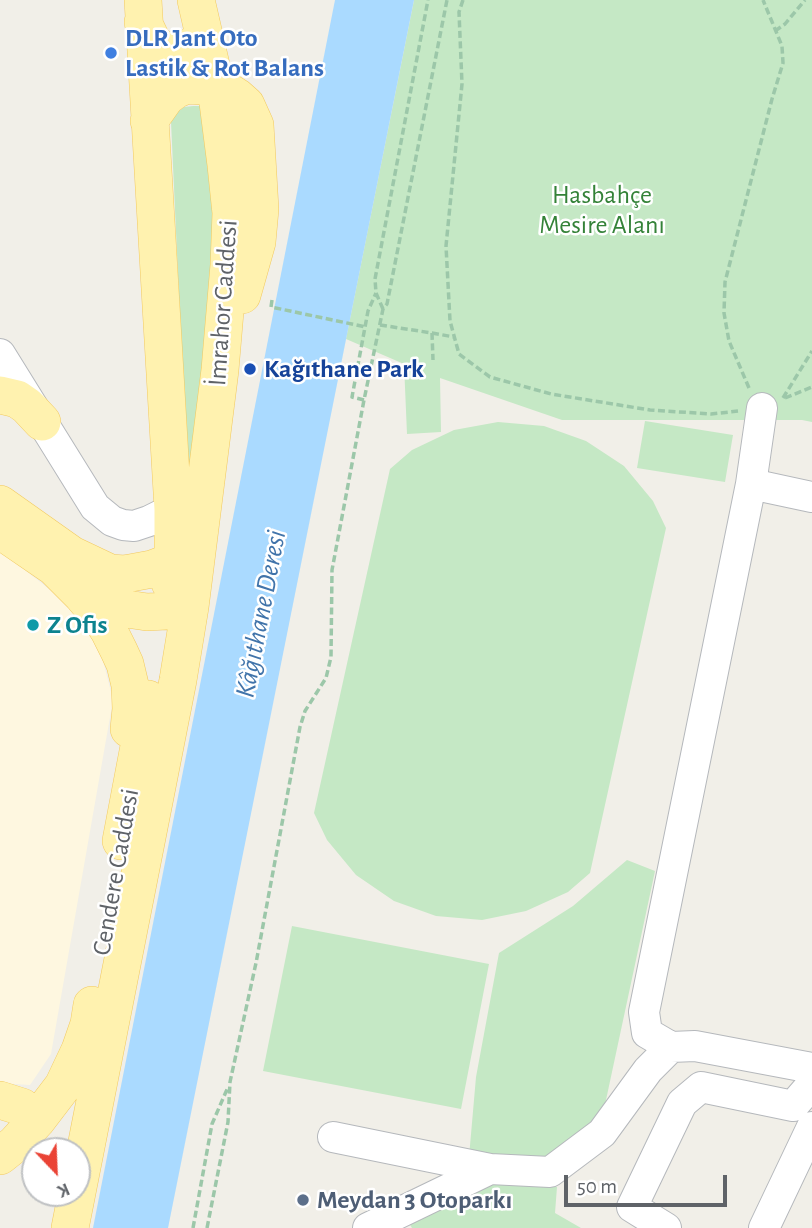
<!DOCTYPE html>
<html>
<head>
<meta charset="utf-8">
<style>
  body { margin:0 }
  #map { position:relative; width:812px; height:1228px; overflow:hidden; background:#f1efe8; font-family:"Alegreya Sans",sans-serif }
  canvas { display:block }
  .north { position:absolute; left:21px; top:1137px; width:70px; height:70px; box-sizing:border-box; background:#fff; border:2px solid #bfc1c3; border-radius:50%; rotate:157deg; font-size:19px; font-weight:700; line-height:28px; text-align:center; color:#5f6368 }
  .north::after { content:''; display:block; margin:auto; width:24px; height:32px; background:#ea4335; clip-path:polygon(50% 0,100% 100%,50% 72%,0 100%) }
  .scale { position:absolute; left:564px; top:1175px; width:163px; height:32px; box-sizing:border-box; border:4px solid #5f6368; border-top:0; padding-left:9px; font-size:21px; line-height:24px; white-space:nowrap; color:#5f6368; -webkit-text-stroke:5px #fff; paint-order:stroke }
</style>
</head>
<body>
<div id="map">
<canvas width="812" height="1228"></canvas>
<div class="north">K</div>
<div class="scale">50 m</div>
</div>
<script>
const c = document.querySelector('canvas').getContext('2d');
c.lineJoin = 'round';
function paint(path, color) {
  c.fillStyle = color;
  c.fill(path, 'evenodd');
}
function toPath(rows) {
  const path = new Path2D();
  for (const r of rows) {
    path.moveTo(r[0], r[1]);
    for (let i = 2; i < r.length; i += 2) path.lineTo(r[i], r[i + 1]);
  }
  return path;
}
function trace(path, color, width, dash) {
  c.strokeStyle = color;
  c.lineWidth = width;
  c.lineCap = dash ? 'butt' : 'round';
  c.setLineDash(dash || []);
  c.stroke(path);
}
function label(font, color, halo, rows, align = 'center') {
  c.font = font + ' "Alegreya Sans",sans-serif';
  c.lineWidth = 5;
  c.setLineDash([]);
  c.textBaseline = 'middle';
  c.strokeStyle = halo;
  c.fillStyle = color;
  for (const [text, x, y, turn = 0] of rows) {
    c.save();
    c.translate(x, y);
    c.rotate((+turn || 0) * Math.PI / 180);
    c.textAlign = isNaN(turn) ? turn : align;
    if (halo) c.strokeText(text, 0, 0);
    c.fillText(text, 0, 0);
    c.restore();
  }
}
const commercial = toPath([
  [0,550,94,625,113,700,51,1054,30,1085,0,1083]
]);
const green = toPath([
  [414,0,812,0,812,422,802,420,562,420,440,378,441,432,407,434,404,364,346,339],
  [193,106,201,106,217,210,192,473,187,473,171,122,172,117,177,112,184,107],
  [645,421,733,435,725,482,637,468],
  [498,422,544,426,586,441,624,466,653,501,666,528,590,873,568,892,526,911,482,920,436,916,394,901,356,875,327,840,314,813,390,469,412,450,454,430],
  [627,860,655,871,603,1114,538,1163,469,1157,476,1077,499,953,573,906],
  [292,926,489,964,461,1109,263,1071],
  [487,1183,557,1187,555,1213,581,1228,412,1228,407,1220]
]);
const water = toPath([
  [335,0,414,0,168,1228,93,1228]
]);
const path = toPath([
  [463,0,459,12,462,84,446,246,450,321,459,354,490,377,551,394,650,410,711,414,738,411],
  [775,31,785,24,805,0],
  [272,300,271,307,366,327],
  [383,309,376,293,375,279,428,0],
  [380,325,432,333,433,360],
  [432,333,454,337],
  [749,388,729,341,724,313,725,282,772,99,783,63,782,46,763,0],
  [783,398,812,351],
  [785,398,812,387],
  [364,400,352,397,368,311,376,293],
  [193,1228,212,1124,228,1087],
  [207,1228,228,1122,230,1082,256,963,300,727,305,711,326,678,331,657,332,570,364,400,383,309,387,304,447,0]
]);
const minor = toPath([
  [0,354,95,507,112,521,123,525,134,526,149,521,173,509],
  [751,484,762,408],
  [671,1047,647,1033,644,1012,751,484,812,497],
  [333,1137,490,1169,550,1172,602,1133,648,1070,671,1047,695,1046,812,1068],
  [368,1228,490,1169],
  [666,1228,632,1207,682,1103,701,1087,793,1106,812,1084],
  [764,1228,812,1127]
]);
const major = toPath([
  [143,0,173,509,173,561,170,583],
  [143,22,152,41,162,50,179,51,190,47,198,42,203,31],
  [149,121,166,97,177,89,187,85,216,87,226,90,237,97,246,105,255,125,260,209,257,242,242,295],
  [0,395,17,399,27,406,42,422],
  [0,504,72,555,110,573,125,574,152,569,173,561],
  [0,530,54,567,113,603,127,609,147,612,166,611,190,607],
  [54,567,82,595,98,614,109,631,119,651,125,664,130,685,131,709,129,729],
  [121,841,148,699],
  [0,1100,22,1107,37,1120],
  [0,1156,15,1144,37,1120,63,1086,80,1050,89,1024,92,1005],
  [70,1228,178,680,190,607,220,370,229,265,231,213,226,165,216,87,196,0]
]);
const markers = [
  [111,53,7,"#3f7fe0"],
  [250,369,7,"#1a4fb4"],
  [33,625,7,"#0f9aa8"],
  [303,1200,7,"#5c6f8a"]
];
const shopNames = [
  ["DLR Jant Oto",125,38],
  ["Lastik & Rot Balans",125,68]
];
const parkNames = [
  ["Hasbahçe",602,195],
  ["Mesire Alanı",602,225]
];
const streetNames = [
  ["İmrahor Caddesi",223,303,-86],
  ["Cendere Caddesi",116,872,-80]
];
const transitNames = [
  ["Kağıthane Park",264,369]
];
const cultureNames = [
  ["Z Ofis",47,625]
];
const serviceNames = [
  ["Meydan 3 Otoparkı",317,1200]
];
const waterNames = [
  ["Kâğıthane Deresi",261,614,-79]
];
paint(commercial, '#fef7e0');
paint(green, '#c5e8c5');
paint(water, '#aadaff');
trace(minor, '#b5b8bc', 32);
trace(major, '#f2c960', 38);
trace(path, '#9cc7a9', 3.5, [7, 3.5]);
trace(minor, '#fff', 30);
trace(major, '#fff2af', 37);
for (const [x, y, r, color] of markers) {
  const dot = new Path2D();
  dot.arc(x, y, r, 0, 2 * Math.PI);
  c.fillStyle = color;
  c.fill(dot);
  trace(dot, '#fff', 2.5);
}
label('bold 26px', '#366cbe', '#fff', shopNames, 'left');
label('26px', '#348238', '#fff', parkNames);
label('26px', '#5f6368', '#fff', streetNames);
label('bold 26px', '#164399', '#fff', transitNames, 'left');
label('bold 26px', '#0d838f', '#fff', cultureNames, 'left');
label('bold 26px', '#4e5e75', '#fff', serviceNames, 'left');
label('italic 28px', '#4174aa', '#fff', waterNames);
</script>
</body>
</html>
